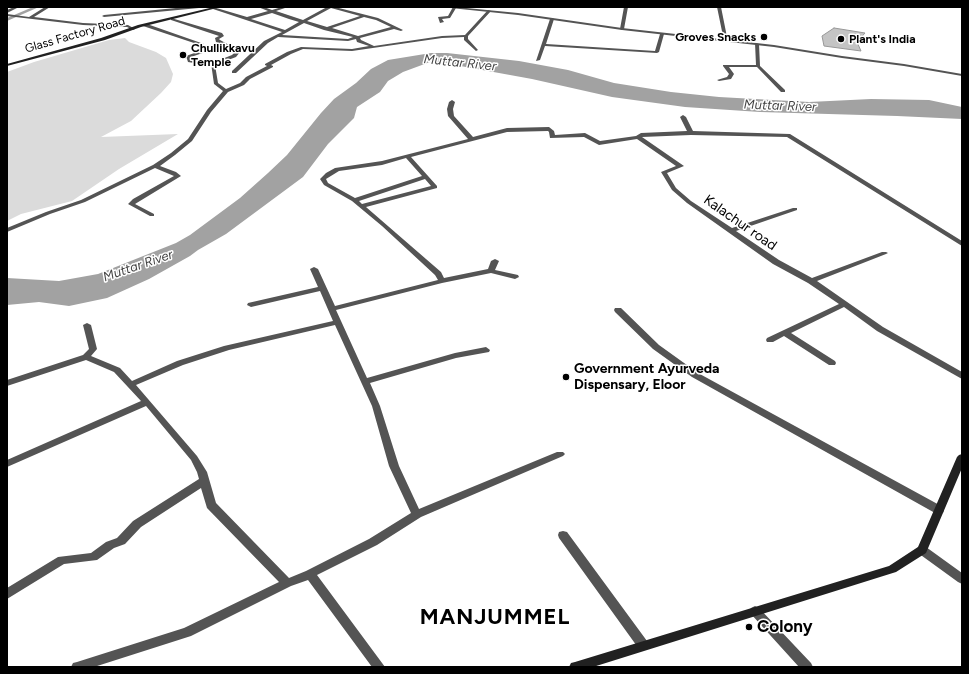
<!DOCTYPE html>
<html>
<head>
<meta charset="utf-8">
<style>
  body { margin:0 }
  #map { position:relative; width:969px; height:674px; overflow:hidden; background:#fff; font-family:Figtree,sans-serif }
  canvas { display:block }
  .frame { position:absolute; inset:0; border:8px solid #000; pointer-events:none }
</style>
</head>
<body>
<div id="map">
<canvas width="969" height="674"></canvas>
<div class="frame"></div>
</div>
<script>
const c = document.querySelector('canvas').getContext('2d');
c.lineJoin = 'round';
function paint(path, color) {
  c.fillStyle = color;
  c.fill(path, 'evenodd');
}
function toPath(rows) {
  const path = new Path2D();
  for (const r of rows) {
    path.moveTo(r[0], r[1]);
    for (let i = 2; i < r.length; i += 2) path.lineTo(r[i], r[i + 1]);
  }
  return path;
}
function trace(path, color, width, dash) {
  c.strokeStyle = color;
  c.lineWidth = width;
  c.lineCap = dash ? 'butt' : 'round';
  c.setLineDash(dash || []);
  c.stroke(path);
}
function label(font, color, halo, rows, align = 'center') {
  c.font = font + ' Figtree,sans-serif';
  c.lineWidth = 3;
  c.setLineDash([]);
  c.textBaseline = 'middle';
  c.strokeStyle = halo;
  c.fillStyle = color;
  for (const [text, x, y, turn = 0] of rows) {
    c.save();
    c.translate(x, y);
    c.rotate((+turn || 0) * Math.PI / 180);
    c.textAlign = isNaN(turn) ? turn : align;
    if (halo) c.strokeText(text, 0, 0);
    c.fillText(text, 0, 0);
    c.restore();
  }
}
const green = toPath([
  [125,38,129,42,156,52,166,58,173,74,171,82,161,93,131,121,101,137,178,134,119,169,72,201,21,214,7,221,7,72,34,62,109,40]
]);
const water = toPath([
  [431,53,447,53,519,61,568,70,614,83,671,92,719,97,809,102,871,99,929,100,962,107,962,119,897,116,760,112,685,107,612,97,532,79,444,63,430,62,403,72,388,81,380,92,357,107,354,118,328,144,303,177,226,234,198,250,190,256,149,279,107,298,69,306,39,302,7,305,7,278,59,281,98,274,176,243,190,235,240,198,268,173,287,155,321,113,334,99,356,83,371,69,388,60]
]);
const canal = toPath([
  [33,7,39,7,7,21,7,18,33,7]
]);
const building = toPath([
  [834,28,865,33,857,42,861,51,824,46,822,36,834,28]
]);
const minor = toPath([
  [14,7,19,7,7,13,7,10,14,7],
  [45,7,50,7,34,17,83,23,128,25,135,29,133,30,127,27,83,25,7,16,7,14,29,17,45,7],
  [186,7,201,7,199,8,104,17,102,16,104,15,186,7],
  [213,7,247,17,268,11,258,7,264,7,272,10,282,7,288,7,276,11,303,20,327,7,335,7,378,18,403,30,401,31,394,29,360,38,361,40,374,46,442,36,465,35,488,10,491,11,468,36,468,39,478,50,476,51,464,40,464,37,442,38,352,51,303,49,291,54,271,65,273,66,273,67,250,79,244,85,228,92,211,112,192,141,175,155,160,166,176,172,181,176,135,204,154,214,154,216,150,216,128,204,133,199,174,176,155,168,85,202,50,214,7,232,7,228,46,212,81,200,153,165,171,153,188,139,207,110,223,91,214,84,211,63,194,63,188,62,186,56,220,44,216,42,215,38,219,36,171,20,171,18,222,33,224,36,219,39,220,40,240,51,240,52,236,57,215,65,218,83,226,89,240,83,246,77,267,66,265,65,265,64,287,52,301,47,352,49,369,46,357,42,356,39,348,41,278,37,268,43,236,73,232,73,232,71,264,41,282,32,213,9,213,7],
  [331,8,360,16,327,27,307,21,331,8],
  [272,13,289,19,299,22,285,30,251,19,272,13],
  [364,17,376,20,391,27,358,36,332,28,364,17],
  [304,23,324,30,353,37,348,39,282,35,304,23],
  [223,46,235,52,232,55,217,61,194,61,192,60,191,57,223,46],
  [453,7,456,8,450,18,442,19,444,22,440,23,438,17,448,16,453,7],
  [624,7,628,7,624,29,622,30,620,29,624,7],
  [717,7,721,7,728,42,724,41,717,7],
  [552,18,554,19,546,44,655,51,660,34,662,33,664,34,659,52,657,53,545,46,540,60,536,61,550,19,552,18],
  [143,24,147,24,204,44,200,45,143,26,143,24],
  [755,43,759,44,760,66,785,90,785,92,781,92,757,67,729,67,734,74,731,79,719,81,717,80,727,77,729,74,723,66,723,65,756,65,755,43],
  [452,100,455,102,453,109,454,116,473,137,507,128,549,127,554,131,555,135,585,133,600,141,636,136,641,133,687,131,680,117,683,115,686,117,693,131,790,134,962,241,962,246,787,137,691,135,642,137,684,166,667,173,676,188,691,201,732,228,793,208,797,208,797,210,736,231,779,260,812,278,882,252,886,252,888,253,886,254,817,281,883,327,962,372,962,379,877,331,844,307,791,333,835,361,836,363,835,365,829,365,784,336,773,342,767,342,766,340,767,338,839,304,808,283,773,264,687,203,672,190,661,172,676,166,637,139,599,145,584,137,550,138,549,132,548,131,507,132,411,157,437,186,437,188,366,207,441,272,444,278,488,269,491,261,495,259,499,261,495,270,518,275,519,277,515,279,491,273,442,283,336,310,367,378,455,353,486,347,490,350,489,352,456,358,370,383,380,406,399,466,419,509,557,452,563,452,565,454,563,456,421,517,377,545,317,575,385,667,372,667,308,580,291,586,191,636,94,667,71,667,73,663,77,662,184,628,279,582,207,508,201,488,141,527,125,544,114,548,97,560,64,564,7,599,7,588,58,557,91,553,106,542,117,538,133,521,199,479,197,472,191,460,146,406,7,467,7,460,141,401,114,372,86,360,7,386,7,380,83,355,89,349,83,325,87,323,91,325,97,349,91,356,120,368,132,381,177,361,224,346,333,321,320,291,251,307,247,305,248,303,318,287,310,269,314,267,318,269,335,306,438,280,435,275,382,226,352,201,324,185,320,179,326,173,335,168,382,161,468,139,448,116,447,109,449,102,452,100],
  [406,158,422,176,355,198,328,183,326,179,339,171,382,165,406,158],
  [425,179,431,186,362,204,359,201,425,179],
  [335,325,372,406,389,466,411,513,369,539,306,571,289,578,216,503,207,472,197,456,136,385,183,365,229,350,335,325],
  [615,308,621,308,659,345,698,373,943,507,944,510,943,513,939,514,935,513,692,377,653,349,615,312,614,310,615,308],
  [563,531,567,532,647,641,649,645,647,649,643,650,639,649,559,538,558,535,559,532,563,531],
  [922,546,926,547,962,573,962,584,958,582,918,553,917,550,918,547,922,546],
  [755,606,759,608,811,663,813,667,799,667,751,614,749,611,751,608,755,606]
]);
const tertiary = toPath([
  [441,7,456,7,518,13,622,28,774,45,842,56,904,64,962,74,962,76,904,66,842,58,774,47,622,30,518,15,441,7]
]);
const secondary = toPath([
  [214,7,221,7,141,27,105,40,7,66,7,64,101,38,138,25,214,7],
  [962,454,962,468,926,553,896,572,593,667,569,667,571,663,575,662,889,566,918,547,957,457,959,455,962,454]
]);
const markers = [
  [764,37,4,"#000"],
  [841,39,4,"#000"],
  [183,55,4,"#000"],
  [566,377,4,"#000"],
  [749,627,4,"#000"]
];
const farStreetnames = [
  ["Glass Factory Road",75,35,-16]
];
const farPoinames = [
  ["Groves Snacks",756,37,"right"],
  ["Plant's India",849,39],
  ["Chullikkavu",191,48],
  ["Temple",191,62]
];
const farWaternames = [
  ["Muttar River",460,63,6],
  ["Muttar River",780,106,2],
  ["Muttar River",138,266,-19]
];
const streetNames = [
  ["Kalachur road",740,223,35]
];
const poiNames = [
  ["Government Ayurveda",574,369],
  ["Dispensary, Eloor",574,385]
];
const nearPoinames = [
  ["Colony",757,627]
];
const nearDistrictnames = [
  ["MANJUMMEL",495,618]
];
paint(green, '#dbdbdb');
paint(water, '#a2a2a2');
paint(canal, '#a2a2a2');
paint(building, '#c4c4c4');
trace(building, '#989898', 1);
paint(minor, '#545454');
paint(tertiary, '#545454');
paint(secondary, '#212121');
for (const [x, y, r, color] of markers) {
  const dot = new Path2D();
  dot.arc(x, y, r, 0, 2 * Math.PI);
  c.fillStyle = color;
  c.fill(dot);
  trace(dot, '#fff', 1.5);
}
label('12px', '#000', '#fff', farStreetnames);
label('bold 12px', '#000', '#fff', farPoinames, 'left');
label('italic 13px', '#434343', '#fff', farWaternames);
label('14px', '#000', '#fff', streetNames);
label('bold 14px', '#000', '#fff', poiNames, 'left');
label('bold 17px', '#000', '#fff', nearPoinames, 'left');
c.letterSpacing = '1px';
label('bold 22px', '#000', '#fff', nearDistrictnames);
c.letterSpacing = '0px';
</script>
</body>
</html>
